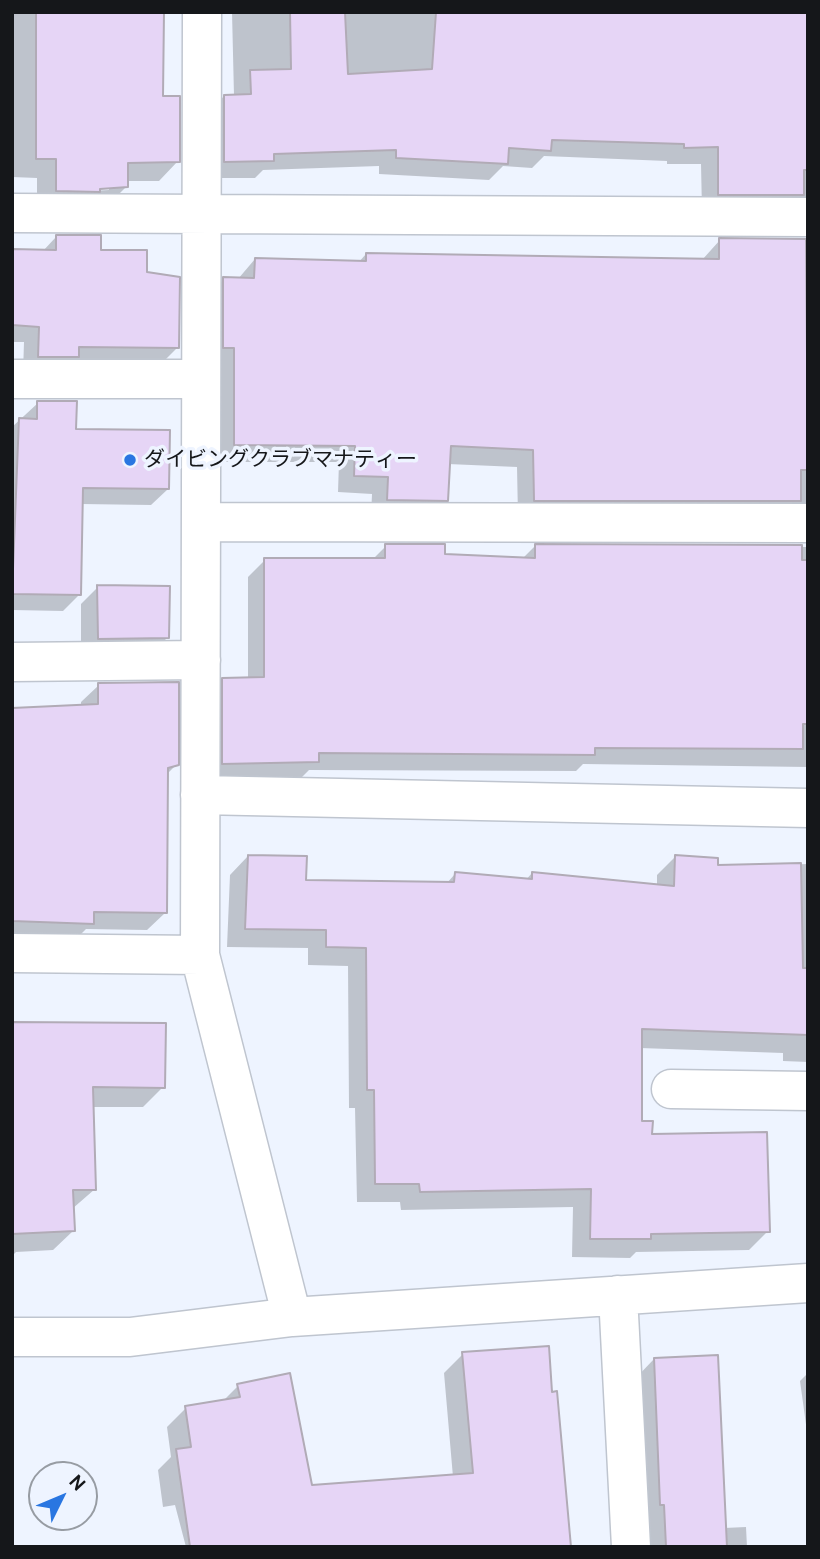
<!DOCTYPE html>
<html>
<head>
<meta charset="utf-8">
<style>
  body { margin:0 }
  #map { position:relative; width:820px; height:1559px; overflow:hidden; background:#eef4ff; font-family:Cabin,sans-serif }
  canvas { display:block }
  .frame { position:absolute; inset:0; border:14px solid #15171a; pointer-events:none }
  .north { position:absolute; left:28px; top:1461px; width:70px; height:70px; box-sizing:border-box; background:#eef4ff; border:2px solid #979ca3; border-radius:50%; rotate:47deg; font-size:19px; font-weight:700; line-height:28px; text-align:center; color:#15171a }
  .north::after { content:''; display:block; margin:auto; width:24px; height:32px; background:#2976e1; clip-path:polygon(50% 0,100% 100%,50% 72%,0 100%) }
</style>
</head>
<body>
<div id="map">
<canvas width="820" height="1559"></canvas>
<div class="frame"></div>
<div class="north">N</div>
</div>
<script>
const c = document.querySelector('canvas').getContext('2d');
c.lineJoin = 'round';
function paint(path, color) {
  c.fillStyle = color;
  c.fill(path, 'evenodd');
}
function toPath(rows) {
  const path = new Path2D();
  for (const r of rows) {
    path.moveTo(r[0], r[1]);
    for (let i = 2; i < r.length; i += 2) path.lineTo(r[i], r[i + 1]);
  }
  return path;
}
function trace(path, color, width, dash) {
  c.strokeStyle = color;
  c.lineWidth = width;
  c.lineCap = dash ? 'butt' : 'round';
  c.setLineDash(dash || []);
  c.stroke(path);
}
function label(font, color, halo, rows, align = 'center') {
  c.font = font + ' Cabin,"Noto Sans JP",sans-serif';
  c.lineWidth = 7;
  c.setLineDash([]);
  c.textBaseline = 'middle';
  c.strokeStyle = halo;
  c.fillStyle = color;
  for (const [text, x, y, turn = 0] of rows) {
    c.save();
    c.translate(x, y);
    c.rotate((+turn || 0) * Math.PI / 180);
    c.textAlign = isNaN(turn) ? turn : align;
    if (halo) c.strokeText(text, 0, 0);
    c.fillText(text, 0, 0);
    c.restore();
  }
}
const shadow = toPath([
  [12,12,163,12,161,98,178,161,159,181,126,181,126,187,107,206,37,210,37,178,12,177],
  [109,186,109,190,91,191],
  [232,12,808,12,808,221,702,211,701,164,667,164,667,161,544,156,532,168,503,166,489,180,379,174,379,166,263,170,255,178,207,178,207,114,224,96,234,96],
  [56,237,100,252,145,274,178,347,162,363,23,373,24,342,12,342,12,250,42,252],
  [720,240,808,241,808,527,518,517,517,467,448,464,446,500,429,517,371,517,372,494,338,492,339,462,218,462,207,296,224,279,238,279,255,259,358,263,366,254,702,260],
  [38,403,74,431,168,489,151,505,81,504,79,595,63,611,12,610,12,427],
  [386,546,443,556,522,559,535,546,808,547,808,767,583,764,576,771,309,770,300,779,206,780,206,697,223,680,248,679,248,577,265,560,372,560],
  [98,587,167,638,150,655,81,656,81,604],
  [99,685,177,764,166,775,165,913,147,930,86,929,74,941,12,939,12,720,81,710,81,702],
  [248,856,304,882,446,884,455,874,525,881,532,873,657,886,657,875,676,856,716,867,808,864,808,1062,783,1061,783,1053,640,1048,597,1070,651,1136,768,1231,749,1250,636,1252,630,1258,572,1257,573,1207,401,1210,400,1202,357,1202,355,1108,349,1108,348,966,308,965,308,948,227,947,230,875],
  [12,1024,163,1087,143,1107,92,1107,95,1189,72,1209,73,1231,53,1250,16,1252,13,1255],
  [463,1354,569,1547,186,1547,175,1505,163,1507,158,1470,171,1457,167,1427,186,1408,222,1402,238,1386,311,1487,453,1477,444,1373],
  [654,1359,724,1528,746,1527,747,1547,644,1547,633,1381],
  [808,1373,808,1439,800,1381]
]);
const building = toPath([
  [36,12,164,12,163,96,180,96,180,162,128,163,128,187,100,189,100,192,56,191,56,159,36,159,36,12],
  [290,12,345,12,348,74,432,69,436,12,808,12,808,170,804,170,804,195,718,195,718,147,684,148,684,144,552,140,551,151,509,148,508,164,396,158,396,150,274,154,274,161,224,162,224,95,251,94,250,70,291,69,290,12],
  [56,235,101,235,101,250,147,250,147,272,180,277,179,348,79,347,79,357,38,357,39,327,12,325,12,249,56,250,56,235],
  [719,238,806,239,808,470,801,470,801,501,534,501,533,450,451,446,448,501,387,500,388,477,354,476,355,446,234,445,234,348,223,348,223,277,254,278,255,258,366,261,366,253,719,259,719,238],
  [37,401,77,401,76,429,170,430,169,489,83,488,81,595,12,594,19,418,37,419,37,401],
  [385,544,445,544,445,554,535,558,535,544,802,545,802,560,808,560,808,724,803,724,803,749,595,748,595,755,319,753,319,762,222,764,222,678,264,677,264,558,385,558,385,544],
  [97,585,170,586,169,638,98,639,97,585],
  [179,682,179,765,168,768,167,913,94,912,94,924,12,921,12,708,98,704,98,683,179,682],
  [248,855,307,856,306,880,454,882,455,872,532,879,532,872,674,886,675,855,718,858,718,865,801,863,803,968,808,968,808,1035,642,1029,642,1121,653,1121,652,1134,767,1132,770,1232,651,1234,651,1239,590,1239,591,1189,420,1192,419,1184,375,1184,374,1090,367,1090,366,948,326,947,326,930,245,929,248,855],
  [12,1022,166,1023,165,1088,93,1087,96,1190,73,1190,75,1231,12,1234,12,1022],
  [549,1346,552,1392,557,1391,571,1547,190,1547,176,1449,191,1447,185,1406,240,1397,237,1384,290,1373,312,1485,473,1473,462,1352,549,1346],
  [718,1355,727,1547,666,1547,664,1505,660,1505,654,1358,718,1355]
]);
const street = toPath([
  [202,12,200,955,292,1317],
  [12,213,808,217],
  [12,379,201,379],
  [202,522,808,523],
  [12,662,201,660],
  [200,795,808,808],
  [12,953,200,955],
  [671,1089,808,1091],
  [618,1295,631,1547],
  [12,1337,130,1337,292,1317,808,1283]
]);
const markers = [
  [130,460,7,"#2976e1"]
];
const poiNames = [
  ["ダイビングクラブマナティー",144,460]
];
paint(shadow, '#0003');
paint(building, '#e6d5f6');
trace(building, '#b1abb6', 2);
trace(street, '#bfc5cf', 41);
trace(street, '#fff', 38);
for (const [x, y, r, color] of markers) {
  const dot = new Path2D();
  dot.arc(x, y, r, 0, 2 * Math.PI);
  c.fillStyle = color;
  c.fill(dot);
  trace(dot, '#eef4ff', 2.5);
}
label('21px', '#15171a', '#eef4ff', poiNames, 'left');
</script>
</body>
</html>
